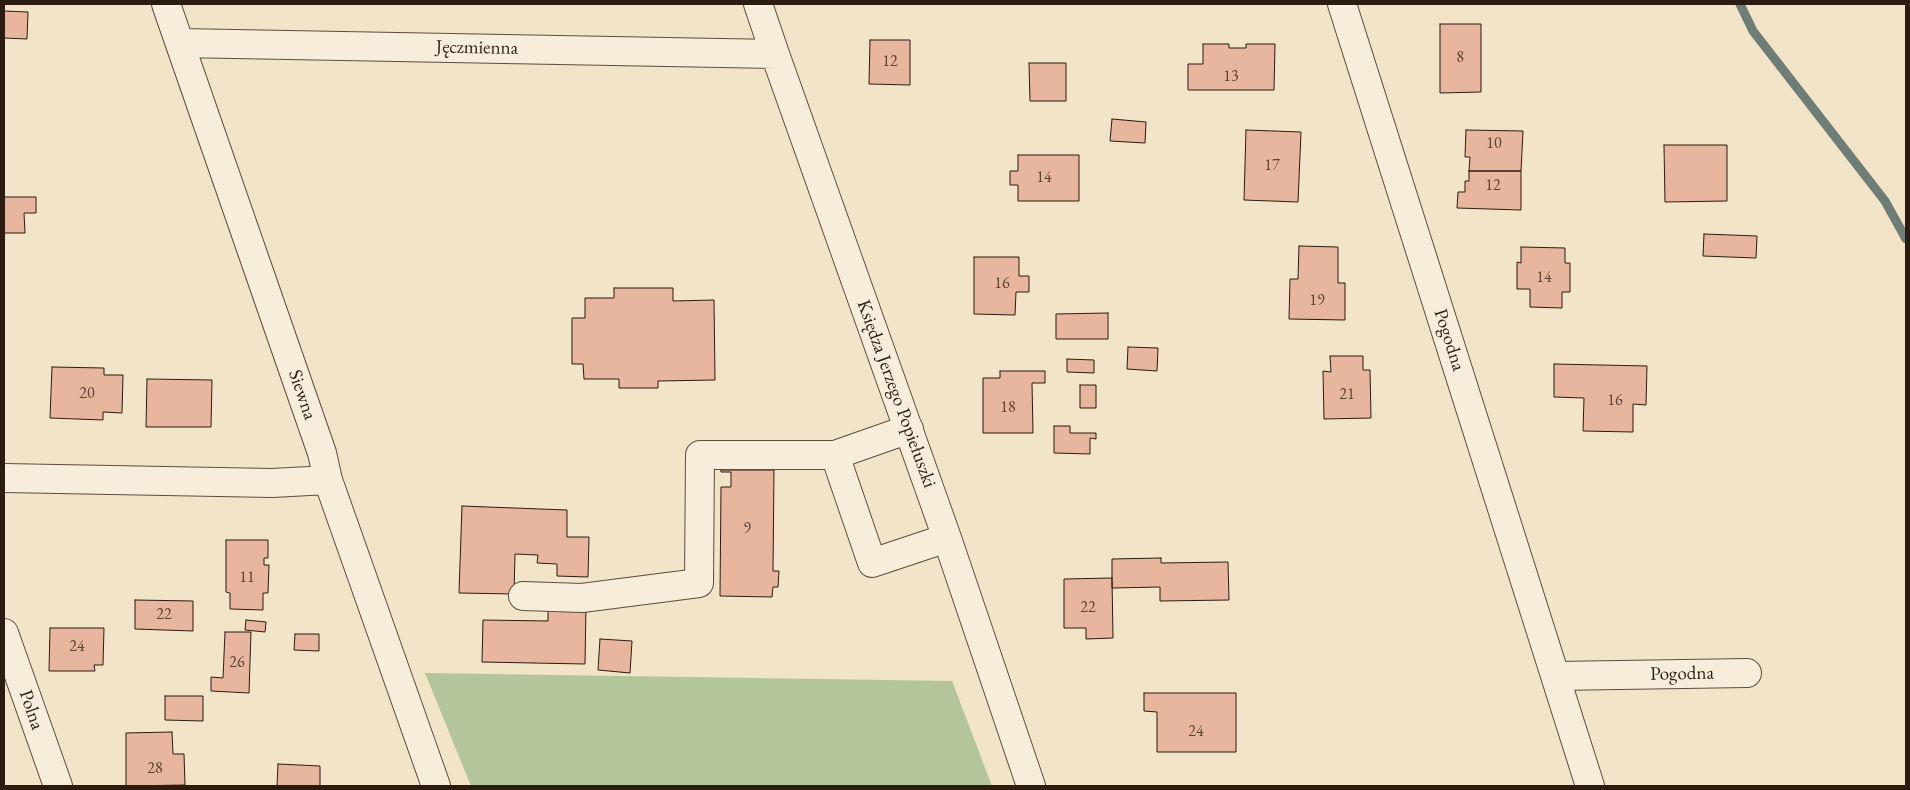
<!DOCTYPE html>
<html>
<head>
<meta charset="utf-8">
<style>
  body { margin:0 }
  #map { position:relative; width:1910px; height:790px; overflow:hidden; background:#f2e4c8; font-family:"EB Garamond",serif }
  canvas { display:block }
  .frame { position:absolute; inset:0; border:5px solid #2b1b11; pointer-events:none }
</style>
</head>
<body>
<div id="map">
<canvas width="1910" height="790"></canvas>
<div class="frame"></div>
</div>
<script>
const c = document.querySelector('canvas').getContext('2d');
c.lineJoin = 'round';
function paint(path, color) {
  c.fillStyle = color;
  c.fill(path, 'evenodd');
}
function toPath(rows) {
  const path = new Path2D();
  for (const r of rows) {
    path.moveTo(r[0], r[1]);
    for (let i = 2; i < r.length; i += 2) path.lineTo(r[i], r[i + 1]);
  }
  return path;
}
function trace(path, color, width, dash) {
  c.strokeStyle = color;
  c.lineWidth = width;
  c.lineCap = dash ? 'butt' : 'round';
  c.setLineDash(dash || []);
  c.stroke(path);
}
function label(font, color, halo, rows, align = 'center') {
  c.font = font + ' "EB Garamond",serif';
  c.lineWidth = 5;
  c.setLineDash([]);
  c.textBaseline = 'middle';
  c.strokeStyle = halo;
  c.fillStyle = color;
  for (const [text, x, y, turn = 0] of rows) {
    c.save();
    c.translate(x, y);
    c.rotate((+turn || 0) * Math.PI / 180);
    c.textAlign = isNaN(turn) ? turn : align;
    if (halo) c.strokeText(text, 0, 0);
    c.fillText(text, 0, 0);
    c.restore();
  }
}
const green = toPath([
  [425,673,952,681,992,786,471,786]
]);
const stream = toPath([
  [1740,4,1753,31,1885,201,1906,239]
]);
const building = toPath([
  [4,11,28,12,27,39,4,38,4,11],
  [1440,24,1481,24,1481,92,1440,93,1440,24],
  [870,40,910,40,910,85,869,84,870,40],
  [1203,44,1229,44,1229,48,1246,48,1246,44,1275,44,1274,90,1188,90,1188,64,1203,64,1203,44],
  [1029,63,1066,63,1066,101,1030,101,1029,63],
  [1112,119,1146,122,1145,143,1110,141,1112,119],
  [1246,130,1301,132,1298,202,1244,200,1246,130],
  [1466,130,1523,131,1521,171,1469,171,1470,157,1465,157,1466,130],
  [1664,145,1727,145,1727,201,1665,202,1664,145],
  [1018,155,1079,155,1079,201,1018,201,1018,185,1010,185,1010,171,1018,171,1018,155],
  [1469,171,1521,171,1521,210,1457,208,1458,192,1465,192,1465,181,1469,181,1469,171],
  [4,197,36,197,36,213,24,213,25,233,4,233,4,197],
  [1704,234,1757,236,1756,258,1703,256,1704,234],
  [1299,246,1338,247,1338,283,1345,283,1345,320,1289,319,1290,279,1298,279,1299,246],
  [1521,247,1565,248,1565,263,1570,263,1570,292,1562,292,1562,308,1530,307,1530,289,1517,289,1517,262,1521,263,1521,247],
  [974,257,1019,257,1019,276,1029,276,1029,292,1016,292,1015,315,974,314,974,257],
  [614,288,673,288,673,301,714,300,715,380,658,381,658,388,619,388,619,379,584,379,583,364,572,364,572,318,585,318,585,298,614,298,614,288],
  [1108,313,1108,339,1056,339,1056,314,1108,313],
  [1128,347,1158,348,1157,371,1127,369,1128,347],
  [1330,356,1363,356,1363,370,1370,370,1371,418,1324,419,1323,371,1331,372,1330,356],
  [1067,359,1094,360,1094,373,1067,372,1067,359],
  [1554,364,1647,366,1646,405,1633,404,1633,432,1583,431,1584,398,1554,397,1554,364],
  [52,367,104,368,104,375,123,375,122,413,103,412,103,420,50,418,52,367],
  [1000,371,1045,371,1045,383,1032,383,1033,433,983,433,983,378,1000,378,1000,371],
  [147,379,212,380,211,427,146,427,147,379],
  [1080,385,1096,385,1096,408,1080,408,1080,385],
  [1054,426,1070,426,1070,433,1096,433,1096,439,1090,438,1090,454,1054,453,1054,426],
  [721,470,774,470,773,571,779,571,778,587,773,587,772,597,720,596,721,487,731,487,731,472,721,472,721,470],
  [462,506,567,510,567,537,589,537,588,577,557,576,557,564,537,563,538,555,515,554,514,594,459,593,462,506],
  [226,540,268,540,268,558,264,558,264,565,269,565,268,593,263,593,263,610,230,609,230,593,226,592,226,540],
  [1161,558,1161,563,1228,562,1229,600,1160,601,1160,587,1112,588,1112,559,1161,558],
  [1112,578,1113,638,1086,639,1086,628,1064,628,1064,579,1112,578],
  [135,600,193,601,193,631,135,629,135,600],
  [548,604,586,605,585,664,482,662,483,620,548,621,548,604],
  [246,620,266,622,265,632,245,630,246,620],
  [50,628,104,628,103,665,94,665,95,671,49,671,50,628],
  [225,632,251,632,249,693,211,691,211,677,223,678,225,632],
  [295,634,319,634,319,651,294,650,295,634],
  [600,639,632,641,630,673,598,670,600,639],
  [1144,693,1236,693,1236,752,1157,752,1157,712,1144,711,1144,693],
  [165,696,203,696,203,721,165,720,165,696],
  [172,732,173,754,184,754,185,785,126,786,126,733,172,732],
  [278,764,320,766,320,786,277,786,278,764]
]);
const minor = toPath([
  [166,4,322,453,328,480,436,786],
  [758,4,775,54,947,538,1031,786],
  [1342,4,1590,786],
  [180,43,775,54],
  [909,429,835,455,872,563,947,538],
  [4,478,272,483,328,480],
  [523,596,582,598,699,583,700,455,835,455],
  [4,633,58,786],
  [1556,676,1747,673]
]);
const numberNames = [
  ["8",1460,58],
  ["12",890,62],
  ["13",1231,77],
  ["10",1494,144],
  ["17",1272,166],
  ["14",1044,178],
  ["12",1493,186],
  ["14",1544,278],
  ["16",1002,284],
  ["19",1317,301],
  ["20",87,394],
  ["21",1347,395],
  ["16",1615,401],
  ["18",1008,408],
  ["9",747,529],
  ["11",247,578],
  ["22",1088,608],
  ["22",164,615],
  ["24",77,647],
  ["26",237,663],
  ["24",1196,732],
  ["28",155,769]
];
const streetNames = [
  ["Jęczmienna",477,48,1],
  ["Pogodna",1449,340,72],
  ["Księdza Jerzego Popiełuszki",896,394,70],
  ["Siewna",302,395,71],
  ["Pogodna",1682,674,-1],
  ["Polna",31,710,71]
];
paint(green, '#b4c59b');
trace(stream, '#6e7d75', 9);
paint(building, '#e8b59e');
trace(building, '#2b1b11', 1);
trace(minor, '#5d4d3f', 30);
trace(minor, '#f7eddb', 28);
label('16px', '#5a4234', null, numberNames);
label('19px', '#2b1b11', '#f7eddb', streetNames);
</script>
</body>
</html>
